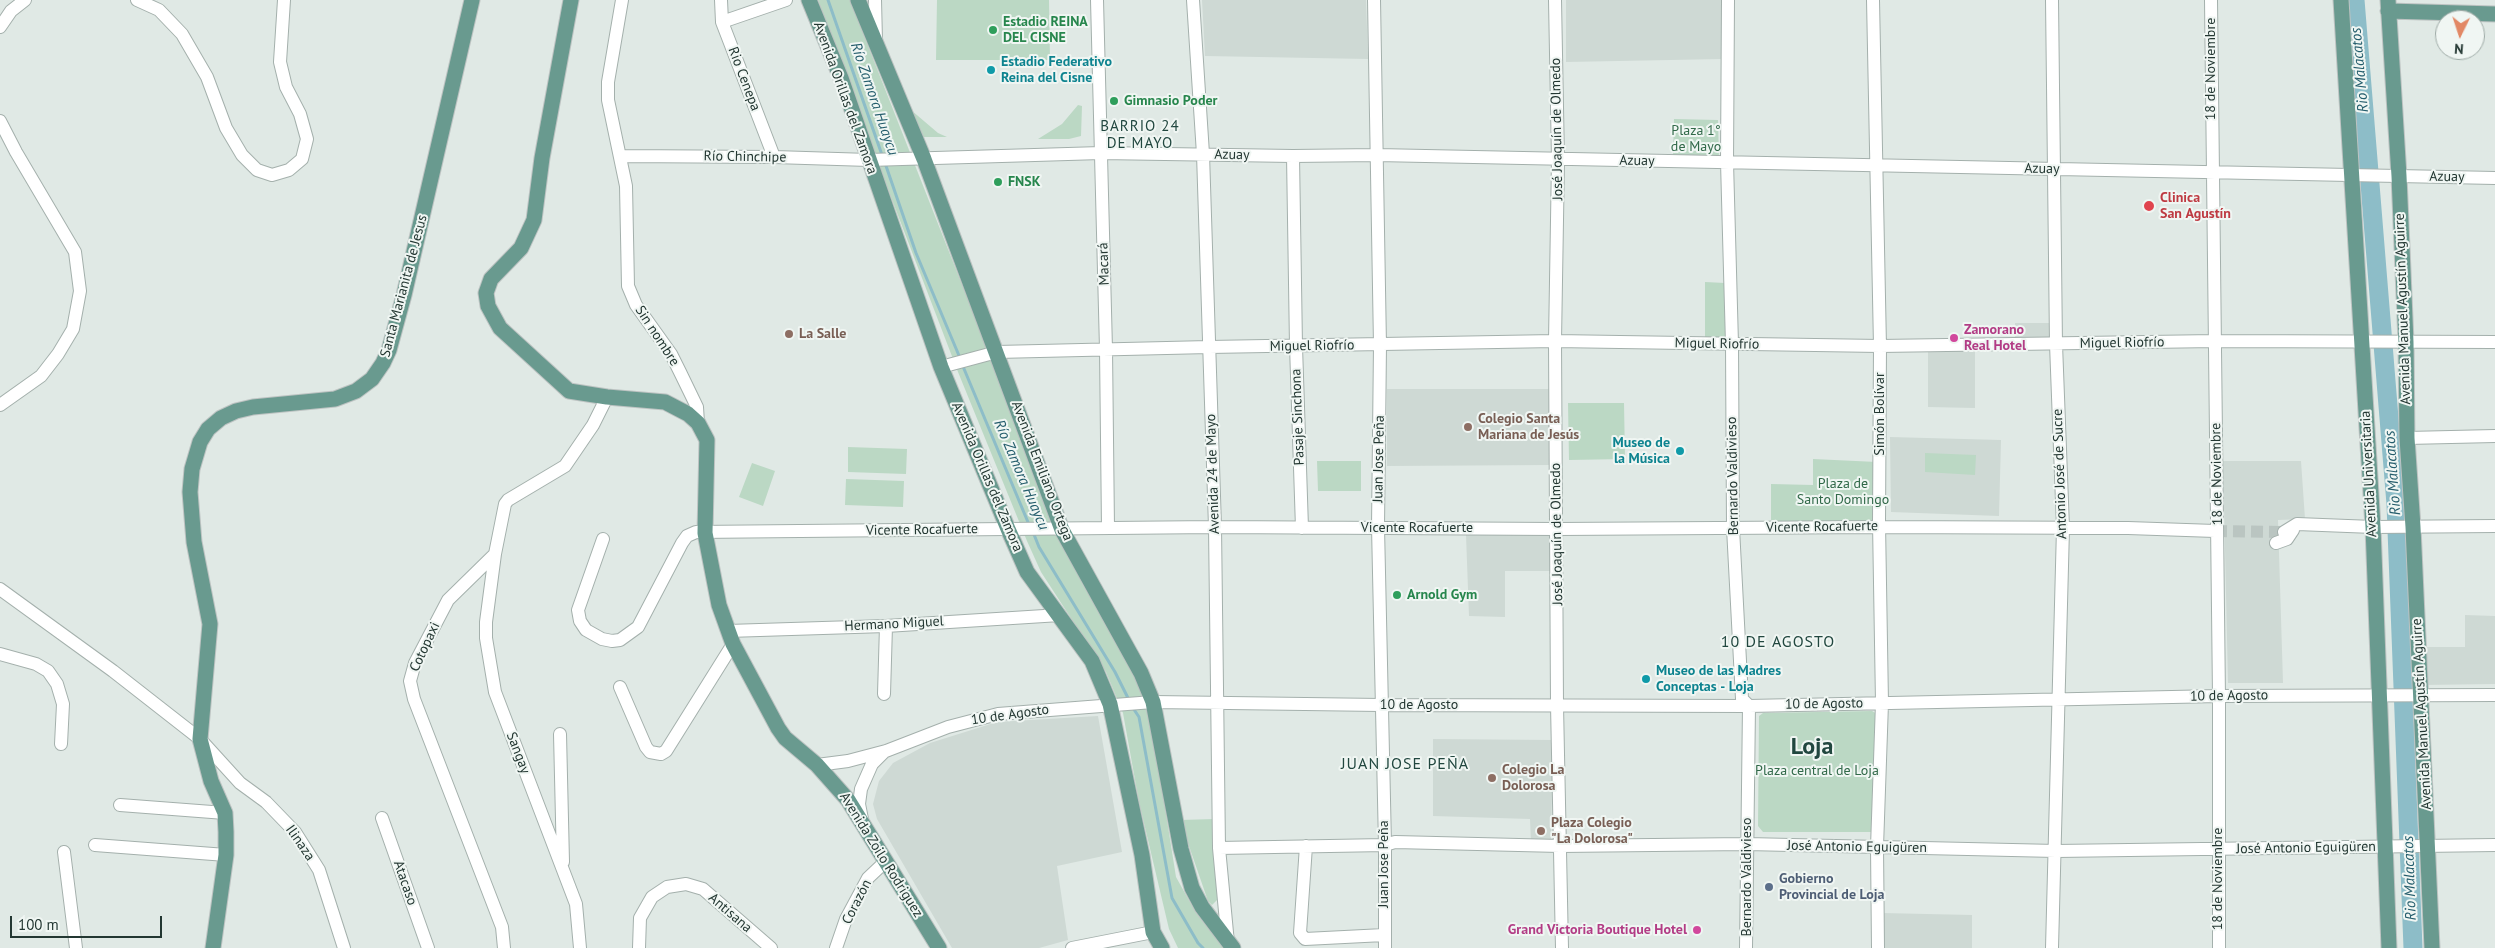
<!DOCTYPE html>
<html>
<head>
<meta charset="utf-8">
<style>
  body { margin:0 }
  #map { position:relative; width:2495px; height:948px; overflow:hidden; background:#e0e9e5; font-family:"PT Sans",sans-serif }
  canvas { display:block }
  .north { position:absolute; left:2435px; top:10px; width:50px; height:50px; box-sizing:border-box; background:#f0f6f3; border:1px solid #9eaaa6; border-radius:50%; rotate:184deg; font-size:14px; font-weight:700; line-height:20px; text-align:center; color:#233732 }
  .north::after { content:''; display:block; margin:auto; width:18px; height:22px; background:#e28865; clip-path:polygon(50% 0,100% 100%,50% 72%,0 100%) }
  .scale { position:absolute; left:10px; top:916px; width:152px; height:22px; box-sizing:border-box; border:2px solid #233732; border-top:0; padding-left:6px; font-size:15px; line-height:18px; white-space:nowrap; color:#233732; -webkit-text-stroke:4px #f0f6f3; paint-order:stroke }
</style>
</head>
<body>
<div id="map">
<canvas width="2495" height="948"></canvas>
<div class="north">N</div>
<div class="scale">100 m</div>
</div>
<script>
const c = document.querySelector('canvas').getContext('2d');
c.lineJoin = 'round';
function paint(path, color) {
  c.fillStyle = color;
  c.fill(path, 'evenodd');
}
function toPath(rows) {
  const path = new Path2D();
  for (const r of rows) {
    path.moveTo(r[0], r[1]);
    for (let i = 2; i < r.length; i += 2) path.lineTo(r[i], r[i + 1]);
  }
  return path;
}
function trace(path, color, width, dash) {
  c.strokeStyle = color;
  c.lineWidth = width;
  c.lineCap = dash ? 'butt' : 'round';
  c.setLineDash(dash || []);
  c.stroke(path);
}
function label(font, color, halo, rows, align = 'center') {
  c.font = font + ' "PT Sans",sans-serif';
  c.lineWidth = 4;
  c.setLineDash([]);
  c.textBaseline = 'middle';
  c.strokeStyle = halo;
  c.fillStyle = color;
  for (const [text, x, y, turn = 0] of rows) {
    c.save();
    c.translate(x, y);
    c.rotate((+turn || 0) * Math.PI / 180);
    c.textAlign = isNaN(turn) ? turn : align;
    if (halo) c.strokeText(text, 0, 0);
    c.fillText(text, 0, 0);
    c.restore();
  }
}
const built = toPath([
  [1202,0,1366,0,1368,59,1205,56],
  [1566,0,1722,0,1723,59,1566,62],
  [2015,323,2053,323,2053,341,2015,341],
  [1928,350,1975,350,1975,408,1928,407],
  [1387,389,1549,389,1550,465,1387,466],
  [1890,437,2001,440,1999,516,1891,512],
  [2223,461,2301,461,2305,519,2278,520,2283,683,2228,683],
  [1466,535,1555,535,1555,571,1505,571,1505,617,1469,616],
  [2465,615,2495,616,2495,684,2422,685,2422,647,2465,647],
  [1098,716,1122,852,1057,866,1068,940,1039,948,952,948,877,819,873,804,879,781,893,763,930,743,997,722],
  [1433,739,1553,740,1551,843,1531,842,1530,819,1433,816],
  [1882,913,1972,915,1972,948,1883,948]
]);
const green = toPath([
  [818,0,850,0,1038,478,1083,585,1132,665,1150,713,1176,877,1196,913,1223,948,1178,948,1169,929,1139,802,1123,713,1106,672,1041,572,1027,541,958,372,881,171],
  [937,0,1049,0,1050,60,936,60],
  [1078,105,1082,106,1081,136,1069,139,1038,139,1062,124],
  [911,110,938,133,947,137,920,137],
  [1674,119,1718,120,1719,160,1673,158],
  [1705,282,1725,283,1725,339,1705,337],
  [1568,403,1624,403,1625,459,1569,460],
  [848,447,907,449,906,474,848,472],
  [1925,453,1976,455,1975,475,1925,472],
  [1813,459,1877,462,1875,522,1771,523,1771,484,1813,485],
  [1317,461,1361,461,1361,491,1318,491],
  [752,463,775,471,763,506,739,497],
  [846,479,904,481,903,507,845,505],
  [1872,711,1877,714,1873,832,1763,832,1758,826,1759,716,1763,713],
  [1215,819,1217,900,1212,905,1208,901,1180,820]
]);
const stream = toPath([
  [828,0,882,155],
  [885,163,916,253,960,358],
  [962,364,1030,527],
  [1033,532,1039,547,1115,672,1129,700],
  [1133,708,1139,717,1172,898,1198,943,1203,948]
]);
const river = toPath([
  [2355,0,2396,504,2413,948]
]);
const minorTunnel = toPath([
  [2215,531,2284,532]
]);
const minor = toPath([
  [137,0,159,10,182,34,207,77,226,128,242,155,257,170,272,175,289,170,302,159,307,139,300,114,286,87,280,62,284,0],
  [622,0,608,82,608,100,626,186,628,286,636,305,671,354,680,372,697,407,698,423],
  [721,0,722,22,774,157],
  [875,0,876,40],
  [1097,0,1106,349,1108,528],
  [1193,0,1203,154,1215,527,1219,848,1228,943],
  [1374,0,1380,345,1378,527,1385,845,1385,948],
  [1555,0,1558,160,1555,341,1557,705,1562,948],
  [1728,0,1727,162,1732,344,1733,528,1742,699,1749,706,1746,948],
  [1873,0,1880,346,1879,523,1882,703,1877,847,1878,948],
  [2052,0,2056,344,2063,528,2052,948],
  [2211,0,2219,696,2219,948],
  [722,22,786,0],
  [0,27,11,11,25,0],
  [0,121,16,152,75,252,80,291,73,329,58,354,41,376,0,405],
  [621,156,774,157,869,160,1101,153,1293,156,1377,155,2495,178],
  [1293,156,1296,346,1302,528],
  [941,367,997,352,1209,347,1555,341,1880,346,2215,341,2495,342],
  [2407,438,2495,436],
  [2284,532,2297,524,2373,527,2495,526],
  [603,539,578,610,580,621,586,630,602,639,612,641,620,640,638,627,682,543,687,536,696,532,1215,527,1557,529,1879,527,2128,528,2215,531],
  [2276,543,2287,539,2293,530],
  [495,554,448,600,415,663,410,681,414,699,502,927,504,948],
  [0,589,113,671,200,739,240,783,266,802,295,832,319,870,344,948],
  [728,631,886,626,1060,615],
  [0,654,36,664,48,671,57,684,63,704,61,744],
  [620,687,646,747,650,752,661,754,666,751,733,644],
  [884,694,886,626],
  [560,734,563,862],
  [817,765,848,761,886,751,948,727,998,714,1153,702,1381,705,1749,706,2219,696,2495,695],
  [120,805,225,813],
  [382,818,428,948],
  [862,819,859,804,861,789,872,764,884,752],
  [95,845,226,855],
  [1306,846,1300,933,1305,939,1384,935],
  [1219,848,1385,845,1395,842,1560,846,1747,844,2056,851,2495,845],
  [64,852,76,948],
  [580,948,576,904,495,692,486,638,486,622,495,554,505,504,508,500,565,466,593,425,607,397],
  [639,948,640,918,652,897,667,887,686,884,703,889,771,948],
  [836,948,846,919,868,878,886,861],
  [1072,948,1153,932]
]);
const major = toPath([
  [571,0,542,158,534,220,521,248,491,279,486,293,488,306,500,328,569,391,607,397,665,402,688,414,698,423,707,440,705,533,719,605,733,644,778,728,785,738,817,765,848,800,939,948],
  [809,0,841,78,941,367,1008,529,1027,572,1092,661,1110,704,1142,855,1153,932,1162,948],
  [858,0,924,159,1062,530,1141,673,1153,702,1181,849,1192,888,1202,907,1233,948],
  [2341,0,2373,527,2389,948],
  [2388,0,2399,176,2406,342,2407,438,2413,527,2432,948],
  [2388,11,2495,14],
  [213,948,226,855,226,832,225,813,211,781,200,739,210,624,194,542,190,492,192,469,200,442,208,429,221,418,236,411,253,407,335,399,356,391,372,379,383,363,389,350,404,295,472,0]
]);
const markers = [
  [993,30,5,"#2e9e5b"],
  [991,70,5,"#0f9aa8"],
  [1114,101,5,"#2e9e5b"],
  [998,182,5,"#2e9e5b"],
  [2149,206,6,"#e0444e"],
  [789,334,5,"#8d6e63"],
  [1954,338,5,"#d1479c"],
  [1468,427,5,"#8d6e63"],
  [1680,451,5,"#0f9aa8"],
  [1397,595,5,"#2e9e5b"],
  [1646,679,5,"#0f9aa8"],
  [1492,778,5,"#8d6e63"],
  [1541,831,5,"#8d6e63"],
  [1769,887,5,"#5c6f8a"],
  [1697,930,5,"#d1479c"]
];
const leisureNames = [
  ["Estadio REINA",1003,22],
  ["DEL CISNE",1003,38],
  ["Gimnasio Poder",1124,101],
  ["FNSK",1008,182],
  ["Arnold Gym",1407,595]
];
const cultureNames = [
  ["Estadio Federativo",1001,62],
  ["Reina del Cisne",1001,78],
  ["Museo de",1670,443,"right"],
  ["la Música",1670,459,"right"],
  ["Museo de las Madres",1656,671],
  ["Conceptas - Loja",1656,687]
];
const streetNames = [
  ["18 de Noviembre",2211,69,-90],
  ["Rio Cenepa",744,79,69],
  ["Avenida Orillas del Zamora",845,98,70],
  ["José Joaquín de Olmedo",1557,129,-91],
  ["Azuay",1232,155,1],
  ["Río Chinchipe",745,157,1],
  ["Azuay",1637,161,1],
  ["Azuay",2042,169,1],
  ["Azuay",2447,177,1],
  ["Macará",1104,264,-92],
  ["Santa Marianita de Jesus",404,286,-75],
  ["Avenida Manuel Agustín Aguirre",2403,309,-92],
  ["Sin nombre",657,336,57],
  ["Miguel Riofrío",2122,343,-1],
  ["Miguel Riofrío",1717,344,1],
  ["Miguel Riofrío",1312,346,-1],
  ["Simón Bolívar",1880,414,-90],
  ["Pasaje Sinchona",1298,417,-92],
  ["Juan Jose Peña",1379,459,-89],
  ["Avenida Emiliano Ortega",1042,471,69],
  ["Avenida 24 de Mayo",1213,474,-92],
  ["Antonio José de Sucre",2060,474,-92],
  ["18 de Noviembre",2217,474,-91],
  ["Avenida Universitaria",2369,474,-93],
  ["Bernardo Valdivieso",1733,476,-91],
  ["Avenida Orillas del Zamora",987,477,67],
  ["Vicente Rocafuerte",1822,527,-1],
  ["Vicente Rocafuerte",1417,528],
  ["Vicente Rocafuerte",922,530,-1],
  ["José Joaquín de Olmedo",1557,534,-91],
  ["Hermano Miguel",894,624,-3],
  ["Cotopaxi",425,647,-65],
  ["10 de Agosto",2229,696,-1],
  ["10 de Agosto",1824,704,-1],
  ["10 de Agosto",1419,705],
  ["Avenida Manuel Agustín Aguirre",2422,714,-93],
  ["10 de Agosto",1010,715,-8],
  ["Sangay",518,753,69],
  ["Ilinaza",300,843,55],
  ["José Antonio Eguigüren",1857,847,1],
  ["José Antonio Eguigüren",2306,848,-1],
  ["Avenida Zoilo Rodriguez",881,855,58],
  ["Juan Jose Peña",1384,864,-90],
  ["Bernardo Valdivieso",1747,877,-90],
  ["18 de Noviembre",2218,879,-90],
  ["Atacaso",405,883,71],
  ["Corazón",857,902,-63],
  ["Antisana",730,913,41]
];
const parkNames = [
  ["Plaza 1°",1696,131],
  ["de Mayo",1696,147],
  ["Plaza de",1843,484],
  ["Santo Domingo",1843,500],
  ["Plaza central de Loja",1817,771]
];
const healthNames = [
  ["Clinica",2160,198],
  ["San Agustín",2160,214]
];
const hotelNames = [
  ["Zamorano",1964,330],
  ["Real Hotel",1964,346],
  ["Grand Victoria Boutique Hotel",1687,930,"right"]
];
const educationNames = [
  ["La Salle",799,334],
  ["Colegio Santa",1478,419],
  ["Mariana de Jesús",1478,435],
  ["Colegio La",1502,770],
  ["Dolorosa",1502,786],
  ["Plaza Colegio",1551,823],
  ["\"La Dolorosa\"",1551,839]
];
const serviceNames = [
  ["Gobierno",1779,879],
  ["Provincial de Loja",1779,895]
];
const waterNames = [
  ["Rio Malacatos",2360,70,-95],
  ["Río Zamora Huaycu",874,99,71],
  ["Rio Malacatos",2393,473,-94],
  ["Río Zamora Huaycu",1021,475,67],
  ["Rio Malacatos",2410,878,-92]
];
const neighbourhoodNames = [
  ["BARRIO 24",1140,127],
  ["DE MAYO",1140,144]
];
const quarterNames = [
  ["10 DE AGOSTO",1778,642],
  ["JUAN JOSE PEÑA",1405,764]
];
const townNames = [
  ["Loja",1812,747]
];
paint(built, '#ced9d4');
paint(green, '#bbd8c4');
trace(stream, '#8dbdc8', 3);
trace(river, '#8dbdc8', 19);
trace(minorTunnel, '#bac5c1', 12, [12, 6]);
trace(minor, '#a4b0ac', 14);
trace(major, '#bdc3c2', 17);
trace(minor, '#fff', 12);
trace(major, '#699a8f', 15);
for (const [x, y, r, color] of markers) {
  const dot = new Path2D();
  dot.arc(x, y, r, 0, 2 * Math.PI);
  c.fillStyle = color;
  c.fill(dot);
  trace(dot, '#f0f6f3', 2);
}
label('bold 14px', '#27864d', '#f0f6f3', leisureNames, 'left');
label('bold 14px', '#0d838f', '#f0f6f3', cultureNames, 'left');
label('14px', '#233732', '#f0f6f3', streetNames);
label('14px', '#316949', '#f0f6f3', parkNames);
label('bold 14px', '#be3a42', '#f0f6f3', healthNames, 'left');
label('bold 14px', '#b23c85', '#f0f6f3', hotelNames, 'left');
label('bold 14px', '#785e54', '#f0f6f3', educationNames, 'left');
label('bold 14px', '#4e5e75', '#f0f6f3', serviceNames, 'left');
label('italic 15px', '#245d6c', '#f0f6f3', waterNames);
c.letterSpacing = '1px';
label('15px', '#21473f', '#f0f6f3', neighbourhoodNames);
c.letterSpacing = '0px';
c.letterSpacing = '1px';
label('16px', '#21473f', '#f0f6f3', quarterNames);
c.letterSpacing = '0px';
label('bold 24px', '#21473f', '#f0f6f3', townNames);
</script>
</body>
</html>
